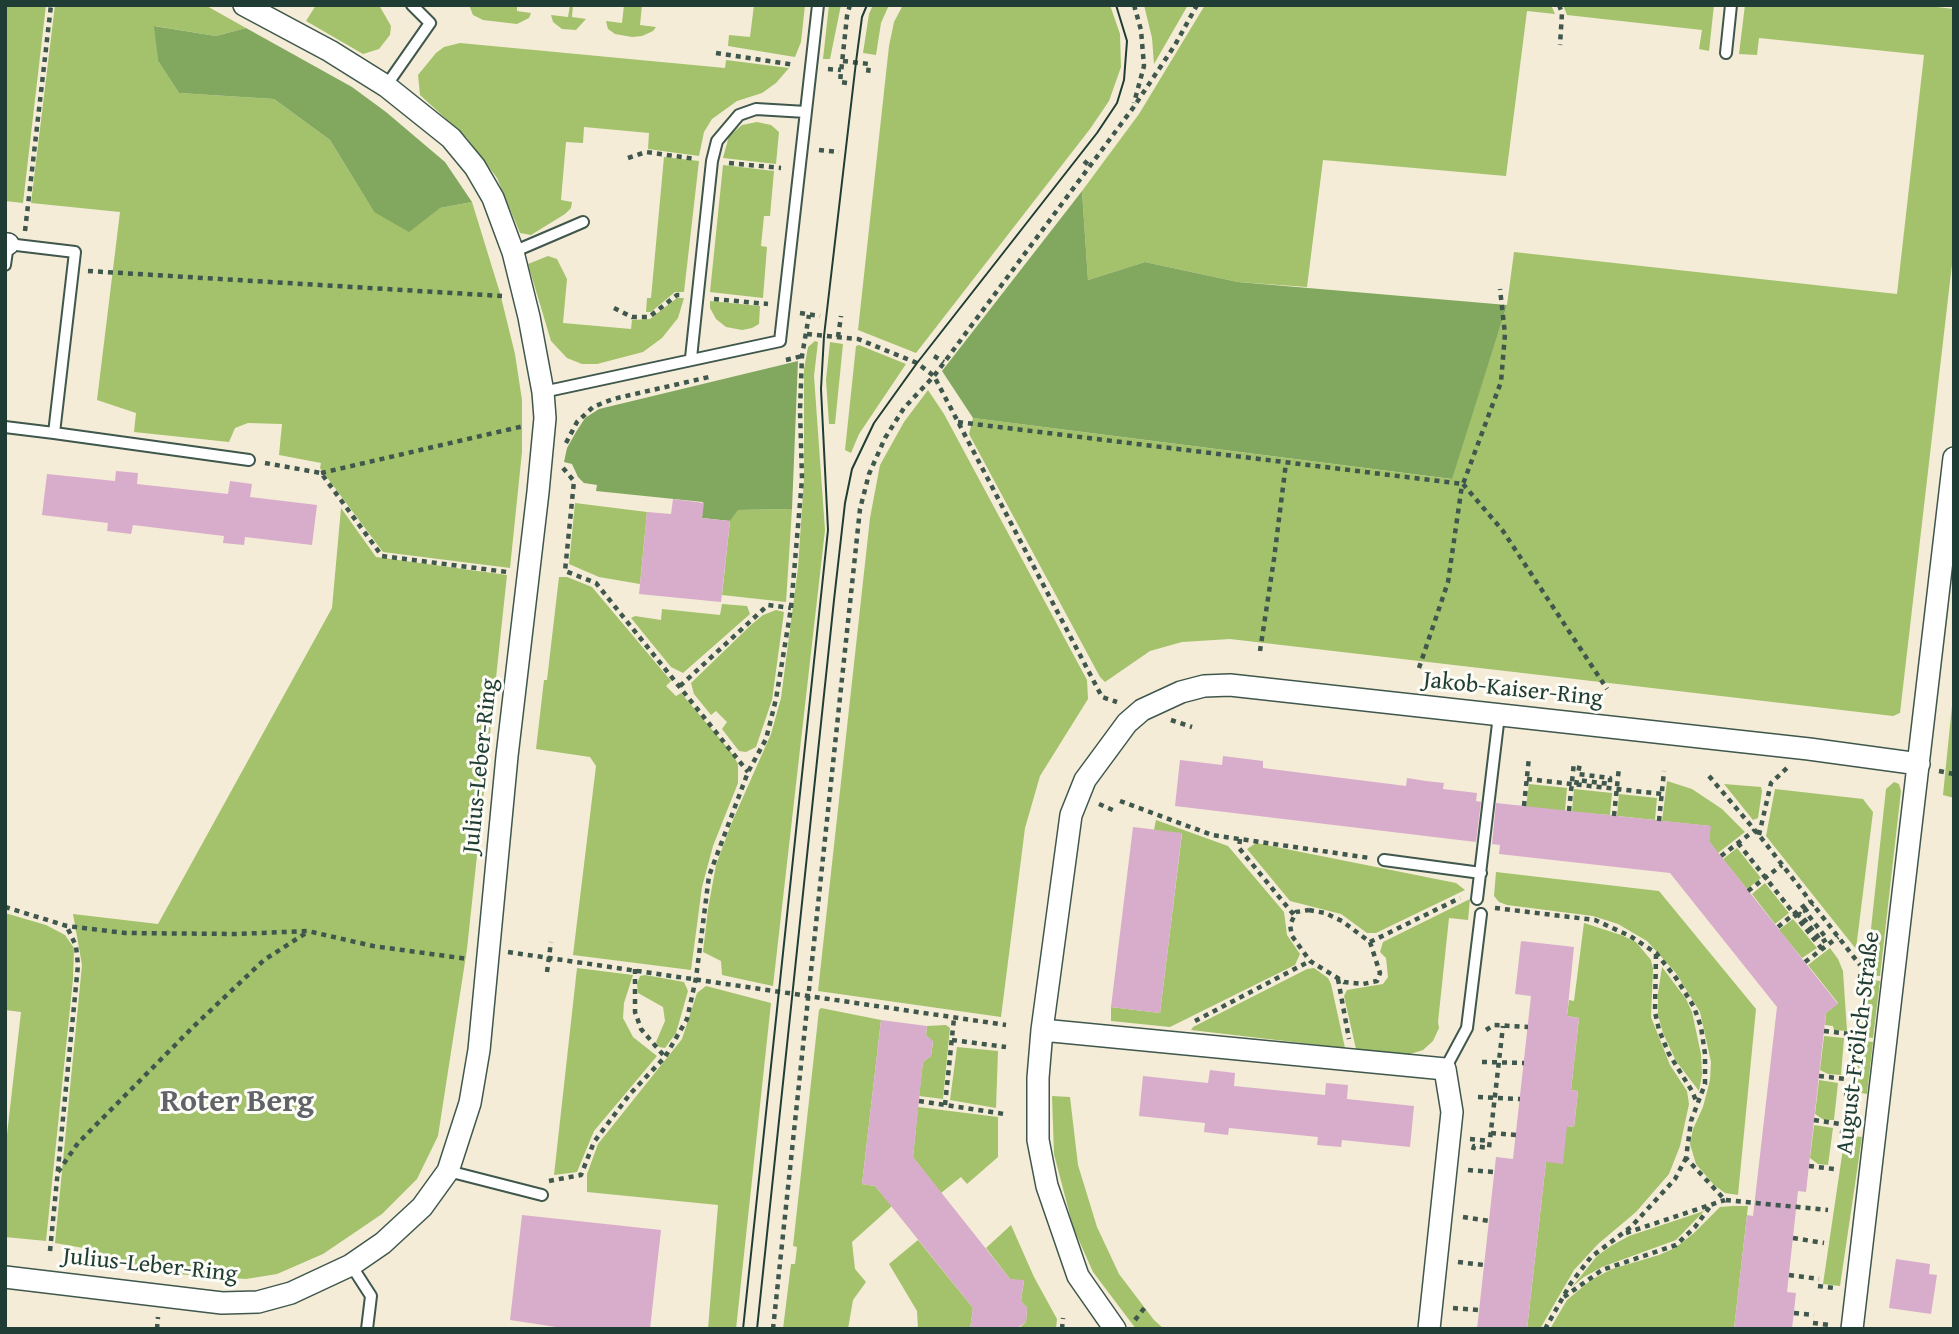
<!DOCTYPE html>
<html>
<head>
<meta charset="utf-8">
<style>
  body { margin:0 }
  #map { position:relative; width:1959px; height:1334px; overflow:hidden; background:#f4ecd7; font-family:"Gentium Book Plus",serif }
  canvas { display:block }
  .frame { position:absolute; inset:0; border:7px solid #1f3d34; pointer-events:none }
</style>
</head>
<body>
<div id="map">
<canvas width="1959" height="1334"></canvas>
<div class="frame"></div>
</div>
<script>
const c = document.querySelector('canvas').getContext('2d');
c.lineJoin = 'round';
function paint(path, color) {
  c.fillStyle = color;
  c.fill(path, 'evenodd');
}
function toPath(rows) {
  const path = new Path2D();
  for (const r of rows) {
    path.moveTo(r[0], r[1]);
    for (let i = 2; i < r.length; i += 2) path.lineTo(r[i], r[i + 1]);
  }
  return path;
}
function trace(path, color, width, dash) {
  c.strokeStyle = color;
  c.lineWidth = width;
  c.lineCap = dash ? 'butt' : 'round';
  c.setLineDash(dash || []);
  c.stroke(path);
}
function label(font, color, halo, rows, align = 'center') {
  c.font = font + ' "Gentium Book Plus",serif';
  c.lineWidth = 6;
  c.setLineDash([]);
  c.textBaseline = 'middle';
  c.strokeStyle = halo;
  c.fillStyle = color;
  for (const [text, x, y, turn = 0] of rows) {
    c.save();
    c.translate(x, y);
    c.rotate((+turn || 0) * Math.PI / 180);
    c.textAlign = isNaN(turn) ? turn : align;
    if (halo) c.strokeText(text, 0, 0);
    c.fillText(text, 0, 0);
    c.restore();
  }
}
const green = toPath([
  [5,5,46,5,23,203,5,201],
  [55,5,205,5,246,28,216,36,155,26,158,61,179,93,274,99,330,140,374,212,440,208,472,202,500,293,515,354,522,400,522,452,510,568,383,552,320,468,321,463,279,455,282,424,248,423,235,428,229,442,134,432,136,413,97,400,120,212,31,203],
  [316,5,379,5,391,26,390,35,379,49,363,54,306,21],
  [469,5,517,5,517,11,531,13,529,18,517,24,483,20,473,15],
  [570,5,573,5,572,17,586,19,576,30,562,29,553,22,551,15,568,17],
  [624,5,642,5,640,25,656,27,653,31,642,36,632,37,615,34,608,29,606,21,622,23],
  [754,5,805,5,801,42,795,57,728,46,729,35,750,37],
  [829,5,841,5,830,59,823,59],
  [873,5,889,5,881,23,876,55,863,53,869,14],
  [903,5,1110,5,1120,34,1121,67,1109,101,1090,129,916,353,858,330,889,46,894,22],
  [1144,5,1188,5,1154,64,1152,38],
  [1205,5,1551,5,1555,14,1527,11,1506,176,1323,160,1307,287,1238,282,1145,262,1088,280,1082,191,1139,114],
  [1563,5,1714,5,1709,51,1699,49,1702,30,1567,15],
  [1745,5,1920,5,1954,9,1954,247,1900,713,1893,716,1230,639,1182,642,1150,651,1105,682,1100,677,969,434,973,418,1451,479,1507,305,1514,252,1897,294,1924,55,1759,38,1757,55,1739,54],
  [460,43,725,68,726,60,789,68,776,83,762,93,737,101,712,119,704,132,699,156,648,149,649,133,584,127,583,143,566,142,561,200,572,202,571,208,565,214,531,235,520,233,497,178,467,138,420,95,418,75,436,53,444,47],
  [757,122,771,125,779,132,776,164,723,158,729,136,742,125],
  [664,157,699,161,684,292,675,292,651,312,646,312,647,298,651,298],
  [723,165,774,171,770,216,764,216,761,246,767,247,763,298,710,292],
  [548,256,557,259,567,279,563,323,631,329,632,320,650,319,677,298,684,298,678,318,662,338,643,352,597,364,582,364,567,358,551,341,528,264],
  [710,301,760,306,759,324,752,328,742,330,726,327,716,319,710,308],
  [815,341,818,342,814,376,825,530,773,986,722,975,721,961,703,952,708,909,716,865,732,822,771,734,781,698,798,568,804,479,804,369,808,347],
  [830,342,843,344,835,424,829,424,826,380],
  [859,345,906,364,859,434,851,453,845,450,856,346],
  [928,390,944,414,1087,680,1088,699,1040,776,1025,828,1001,1017,818,991,870,518,880,465,904,422],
  [575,503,647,512,640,584,599,577,569,564],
  [341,508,376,557,507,575,467,949,438,1136,417,1179,382,1214,323,1254,277,1274,246,1279,161,1273,89,1249,55,1243,82,965,73,914,158,924,332,608],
  [792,509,786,602,722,595,730,521,737,510],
  [559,577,567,577,592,587,671,681,666,686,676,696,681,693,731,752,738,764,738,783,713,846,702,887,691,970,573,955,596,766,590,757,536,749,544,680,547,680],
  [722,604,747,606,750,614,683,673,671,667,631,618,635,616,661,620,662,609,720,615],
  [776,610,784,612,772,700,756,747,746,752,739,751,722,729,727,722,716,711,711,715,694,694,691,683,751,625,763,615],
  [1954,686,1954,798,1943,795],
  [1667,781,1692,789,1722,809,1745,832,1718,853,1709,841,1710,826,1662,821],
  [1894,782,1899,784,1901,791,1880,976,1866,975,1886,789],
  [1529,784,1567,788,1565,811,1526,807],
  [1724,784,1761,787,1762,791,1758,818,1753,820],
  [1574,789,1612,793,1610,815,1572,812],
  [1775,789,1863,799,1873,812,1856,949,1766,836],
  [1619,794,1657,798,1655,820,1617,816],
  [1156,820,1228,846,1284,912,1287,935,1300,954,1295,965,1170,1027,1111,1021,1111,1007,1160,1013,1182,834,1154,830],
  [1256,843,1456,883,1465,890,1376,933,1367,933,1341,914,1290,901,1247,849],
  [1737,848,1761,878,1747,889,1723,859],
  [1496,872,1659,891,1756,1009,1738,1195,1725,1193,1714,1185,1696,1164,1690,1144,1693,1129,1703,1107,1710,1080,1711,1062,1700,1012,1676,973,1647,941,1618,924,1593,916,1507,905,1499,902,1494,896],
  [1765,883,1789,913,1775,924,1752,894],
  [1470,899,1468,920,1449,918,1438,1022,1439,1028,1433,1041,1423,1050,1407,1055,1356,1049,1344,996,1347,990,1383,984,1388,977,1386,958,1380,952,1383,942],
  [5,913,46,925,65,935,74,948,73,979,46,1241,5,1237,5,1152,21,1012,5,1010],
  [1793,919,1817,948,1802,958,1779,930],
  [1584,923,1621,935,1636,942,1651,960,1653,969,1651,1017,1670,1065,1687,1091,1689,1104,1680,1146,1669,1174,1636,1212,1598,1244,1574,1270,1540,1329,1527,1329,1546,1162,1567,1126,1574,1127,1578,1091,1571,1090,1579,1018,1567,1016,1569,1000,1574,1001],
  [1830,948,1838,959,1843,971,1847,1031,1834,1030,1833,1026,1825,1025,1826,1013,1838,1003,1808,965],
  [1662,967,1686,999,1692,1012,1701,1054,1702,1075,1699,1091,1676,1061,1663,1033,1658,1015,1658,993],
  [577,968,633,975,624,1003,623,1018,633,1037,657,1056,594,1131,577,1172,554,1175],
  [1314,968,1328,978,1331,984,1345,1048,1191,1030,1193,1027,1307,969],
  [645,975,684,982,688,991,676,1033,665,1048,659,1047,656,1042,665,1021,663,1007,638,993,637,984,640,976],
  [1865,979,1880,981,1873,1038,1858,1036],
  [706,986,771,1003,736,1329,708,1329,718,1205,587,1192,587,1174,598,1144,682,1039,697,993],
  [821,1008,881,1020,862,1184,875,1186,892,1206,852,1242,855,1269,866,1282,853,1300,848,1329,783,1329,791,1264,795,1264,797,1247,793,1246,819,1010],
  [946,1025,950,1028,943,1099,919,1096,923,1062,931,1056,933,1042,926,1035,927,1026],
  [1824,1036,1844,1038,1841,1075,1828,1074,1820,1070],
  [1858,1040,1873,1042,1867,1094,1851,1091],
  [957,1047,998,1051,996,1108,950,1100],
  [1819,1080,1838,1083,1834,1120,1824,1120,1815,1114],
  [1052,1096,1070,1097,1078,1165,1097,1227,1119,1274,1154,1320,1164,1329,1136,1329,1093,1272,1073,1227,1054,1154],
  [918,1107,998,1117,998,1157,967,1184,961,1177,941,1193,913,1157],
  [1814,1125,1833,1128,1828,1165,1818,1164,1810,1158],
  [1845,1135,1862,1137,1840,1286,1823,1284],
  [1733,1206,1748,1206,1734,1329,1550,1329,1567,1300,1591,1280,1612,1269,1659,1255,1675,1248,1694,1233,1720,1207],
  [1704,1211,1676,1240,1602,1267,1584,1277,1572,1287,1597,1256,1611,1246,1629,1236],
  [1011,1225,1034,1277,1057,1319,1056,1329,1018,1329,1026,1322,1027,1308,1021,1301,1024,1281,1010,1279,986,1248],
  [918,1240,973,1308,970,1329,918,1329,917,1311,889,1264]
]);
const forest = toPath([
  [154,26,216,36,246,28,352,87,386,112,445,162,472,202,440,208,409,232,374,212,330,140,274,99,179,93,158,61],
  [1082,191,1088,280,1145,262,1238,282,1507,305,1452,479,973,418,942,371],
  [798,361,792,509,738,510,730,521,702,518,703,502,596,491,597,485,584,483,578,477,572,464,564,462,567,448,576,432,585,418,599,409]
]);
const building = toPath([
  [116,471,138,473,137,484,228,494,230,481,252,484,250,497,317,505,312,545,245,537,244,545,223,543,224,536,133,525,131,534,107,531,108,523,42,515,47,474,115,481],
  [673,499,704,503,702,518,730,521,721,602,639,594,647,512,671,514],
  [1223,756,1263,761,1263,768,1406,786,1407,778,1426,781,1444,783,1443,789,1477,793,1476,801,1481,802,1476,842,1175,806,1180,760,1222,765],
  [1496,803,1711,826,1709,841,1838,1004,1826,1013,1806,1192,1798,1191,1787,1292,1796,1293,1792,1329,1734,1329,1747,1215,1753,1216,1777,1007,1670,873,1499,854,1500,845,1492,844],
  [1133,827,1182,833,1160,1013,1111,1007],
  [1521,941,1574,947,1567,1016,1579,1018,1571,1090,1578,1091,1574,1127,1567,1126,1563,1164,1546,1162,1527,1329,1477,1329,1496,1157,1513,1159,1531,996,1515,994],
  [881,1020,927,1026,926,1035,933,1041,931,1056,923,1062,913,1157,1010,1279,1024,1280,1021,1301,1027,1308,1026,1322,1016,1329,970,1329,973,1308,875,1186,862,1184],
  [1210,1070,1235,1073,1234,1086,1325,1095,1326,1083,1348,1085,1347,1099,1414,1106,1410,1147,1342,1140,1341,1147,1317,1145,1318,1137,1229,1128,1228,1135,1204,1132,1205,1123,1139,1116,1143,1076,1208,1083],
  [522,1215,661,1230,650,1329,569,1329,510,1320],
  [1896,1259,1930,1264,1929,1274,1937,1275,1931,1314,1889,1308]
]);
const path = toPath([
  [1134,5,1141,30,1144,66,1134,103],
  [1559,5,1562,13,1560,45],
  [716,53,795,65],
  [843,61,869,64,868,74],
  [828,69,841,70],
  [847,83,840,82,847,16,850,5],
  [819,150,839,152],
  [628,158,646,152,696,159],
  [1084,161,1090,166],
  [729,163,781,168],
  [25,231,51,5],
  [88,271,502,296],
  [714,299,768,304],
  [614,308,632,317,649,317,677,295,681,295],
  [800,313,820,316],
  [807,334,858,339,917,363,934,376,1102,697,1117,702],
  [838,337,841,316],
  [934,356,944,362],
  [786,360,802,356],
  [958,422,1463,484,1501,382,1505,334,1500,289],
  [566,443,577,422,593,407,613,399,709,377],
  [265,463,321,473,382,556,507,572],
  [563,468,574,481,565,571,596,583,748,772],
  [321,473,524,426],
  [1463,484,1503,531,1607,689],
  [1260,651,1274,559,1286,463],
  [1419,668,1448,582,1462,485],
  [680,686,768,605,791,608],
  [1171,720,1192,727],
  [1939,771,1954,774],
  [1709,776,1759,835,1860,965],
  [1527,779,1662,794],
  [1576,785,1577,780,1610,784,1610,778,1578,774,1580,763],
  [1120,801,1212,835,1370,858],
  [1099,804,1115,811],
  [1524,806,1529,757],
  [1569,811,1574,762],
  [1614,816,1619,767],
  [1659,821,1664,771],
  [1759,835,1771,783,1787,768],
  [1240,839,1239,848,1294,915],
  [1738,843,1822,949],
  [1721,856,1755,830],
  [1748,891,1782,865],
  [5,907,67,926,125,933,236,934,308,931,373,946,468,959],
  [1495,908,1595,920,1630,936,1656,953,1676,978,1694,1007,1701,1027,1705,1054,1705,1084,1691,1121,1686,1158,1725,1200,1828,1210],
  [1309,910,1325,913,1342,921,1370,942,1380,973,1377,981,1363,984,1344,982,1310,961,1292,936,1290,925,1296,912,1309,910],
  [1797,917,1800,914,1822,942,1827,939,1805,911,1813,904],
  [1778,927,1810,901],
  [1370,942,1460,898],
  [508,952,1006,1025],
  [1656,954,1655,1012,1659,1030,1669,1054,1692,1091,1697,1103],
  [1805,962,1838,937],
  [635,969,635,1012,641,1029,665,1057],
  [547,972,551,942],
  [1858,976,1871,978],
  [1338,979,1349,1039],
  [1195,1021,1310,961],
  [1486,1030,1494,1025,1528,1027],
  [1824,1031,1851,1034],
  [1851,1037,1864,1038],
  [952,1040,1006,1047],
  [1482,1062,1524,1063],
  [1819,1076,1846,1079],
  [1844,1094,1857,1095],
  [1478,1097,1520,1099],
  [919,1101,1004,1114],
  [945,1105,954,1018],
  [1814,1120,1840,1124],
  [1840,1131,1853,1133],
  [1491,1133,1516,1135],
  [1470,1139,1490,1141],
  [1473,1150,1474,1146,1489,1148,1503,1026],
  [1809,1166,1834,1169],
  [1468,1170,1494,1172],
  [58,1172,78,1143,194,1026,264,960,306,933],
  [549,1181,581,1175,594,1142,630,1094,665,1057,687,1019,696,978,709,876,748,772,766,739,776,699,791,608,802,479,800,410,802,356,809,315],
  [1463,1217,1489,1221],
  [1626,1233,1725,1200],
  [1793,1238,1824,1243],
  [50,1251,78,965,76,946,67,927],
  [1458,1262,1484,1265],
  [1789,1275,1819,1279],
  [1818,1286,1834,1288],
  [1564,1297,1602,1270,1676,1245,1695,1227,1712,1204],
  [1453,1308,1479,1310],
  [1794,1313,1814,1315],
  [1135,1320,1146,1306],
  [1813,1323,1830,1325],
  [157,1329,158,1317],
  [773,1329,860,509,869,474,885,438,904,408,934,376,1133,108,1175,45,1197,5],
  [1062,1329,1063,1318],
  [1545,1329,1571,1283,1591,1257,1631,1227,1675,1179,1686,1158]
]);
const service = toPath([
  [1726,53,1731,5],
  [386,86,430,23,412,5],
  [513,252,583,222],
  [5,265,8,244,75,252,54,433,5,427],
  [691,358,712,161,717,141,739,115,756,109,806,112],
  [543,392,780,341,818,5],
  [54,433,249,460],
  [1384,860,1481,873],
  [1477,899,1499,715],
  [1445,1069,1467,1028,1481,914],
  [448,1171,542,1195],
  [351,1265,371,1296,367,1329]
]);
const minor = toPath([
  [5,244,8,244],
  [1042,1030,1445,1069,1452,1112,1429,1329],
  [5,1277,222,1303,258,1302,291,1293,351,1265,383,1243,422,1207,448,1171,470,1103,479,1050,507,756,538,492,545,418,543,392,529,317,513,252,493,198,475,167,451,138,386,86,330,51,244,5],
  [1115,1329,1078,1276,1047,1186,1038,1140,1038,1078,1042,1030,1071,815,1085,780,1127,723,1142,710,1181,692,1204,686,1230,685,1809,749,1919,764],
  [1852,1329,1954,458]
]);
const tram = toPath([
  [743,1329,828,530,821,389,824,336,856,62,862,17,867,5],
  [757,1329,834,600,845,503,852,469,874,423,917,363,1097,133,1117,103,1124,80,1127,41,1116,5]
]);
const streetNames = [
  ["Jakob-Kaiser-Ring",1513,690,6],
  ["Julius-Leber-Ring",481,766,-84],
  ["August-Frölich-Straße",1859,1043,-83],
  ["Julius-Leber-Ring",150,1266,6]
];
const districtNames = [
  ["Roter Berg",237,1103]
];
paint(green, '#a3c26b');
paint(forest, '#82a85f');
paint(building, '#d8accb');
trace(service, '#3f574c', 14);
trace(minor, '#3f574c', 24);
trace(path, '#3f574c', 4.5, [5, 5]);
trace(service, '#fff', 10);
trace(minor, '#fff', 21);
trace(tram, '#1f3d34', 2);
label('24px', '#1f3d34', '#fdfcf7', streetNames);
label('bold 32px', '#606469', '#fdfcf7', districtNames);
</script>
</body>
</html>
